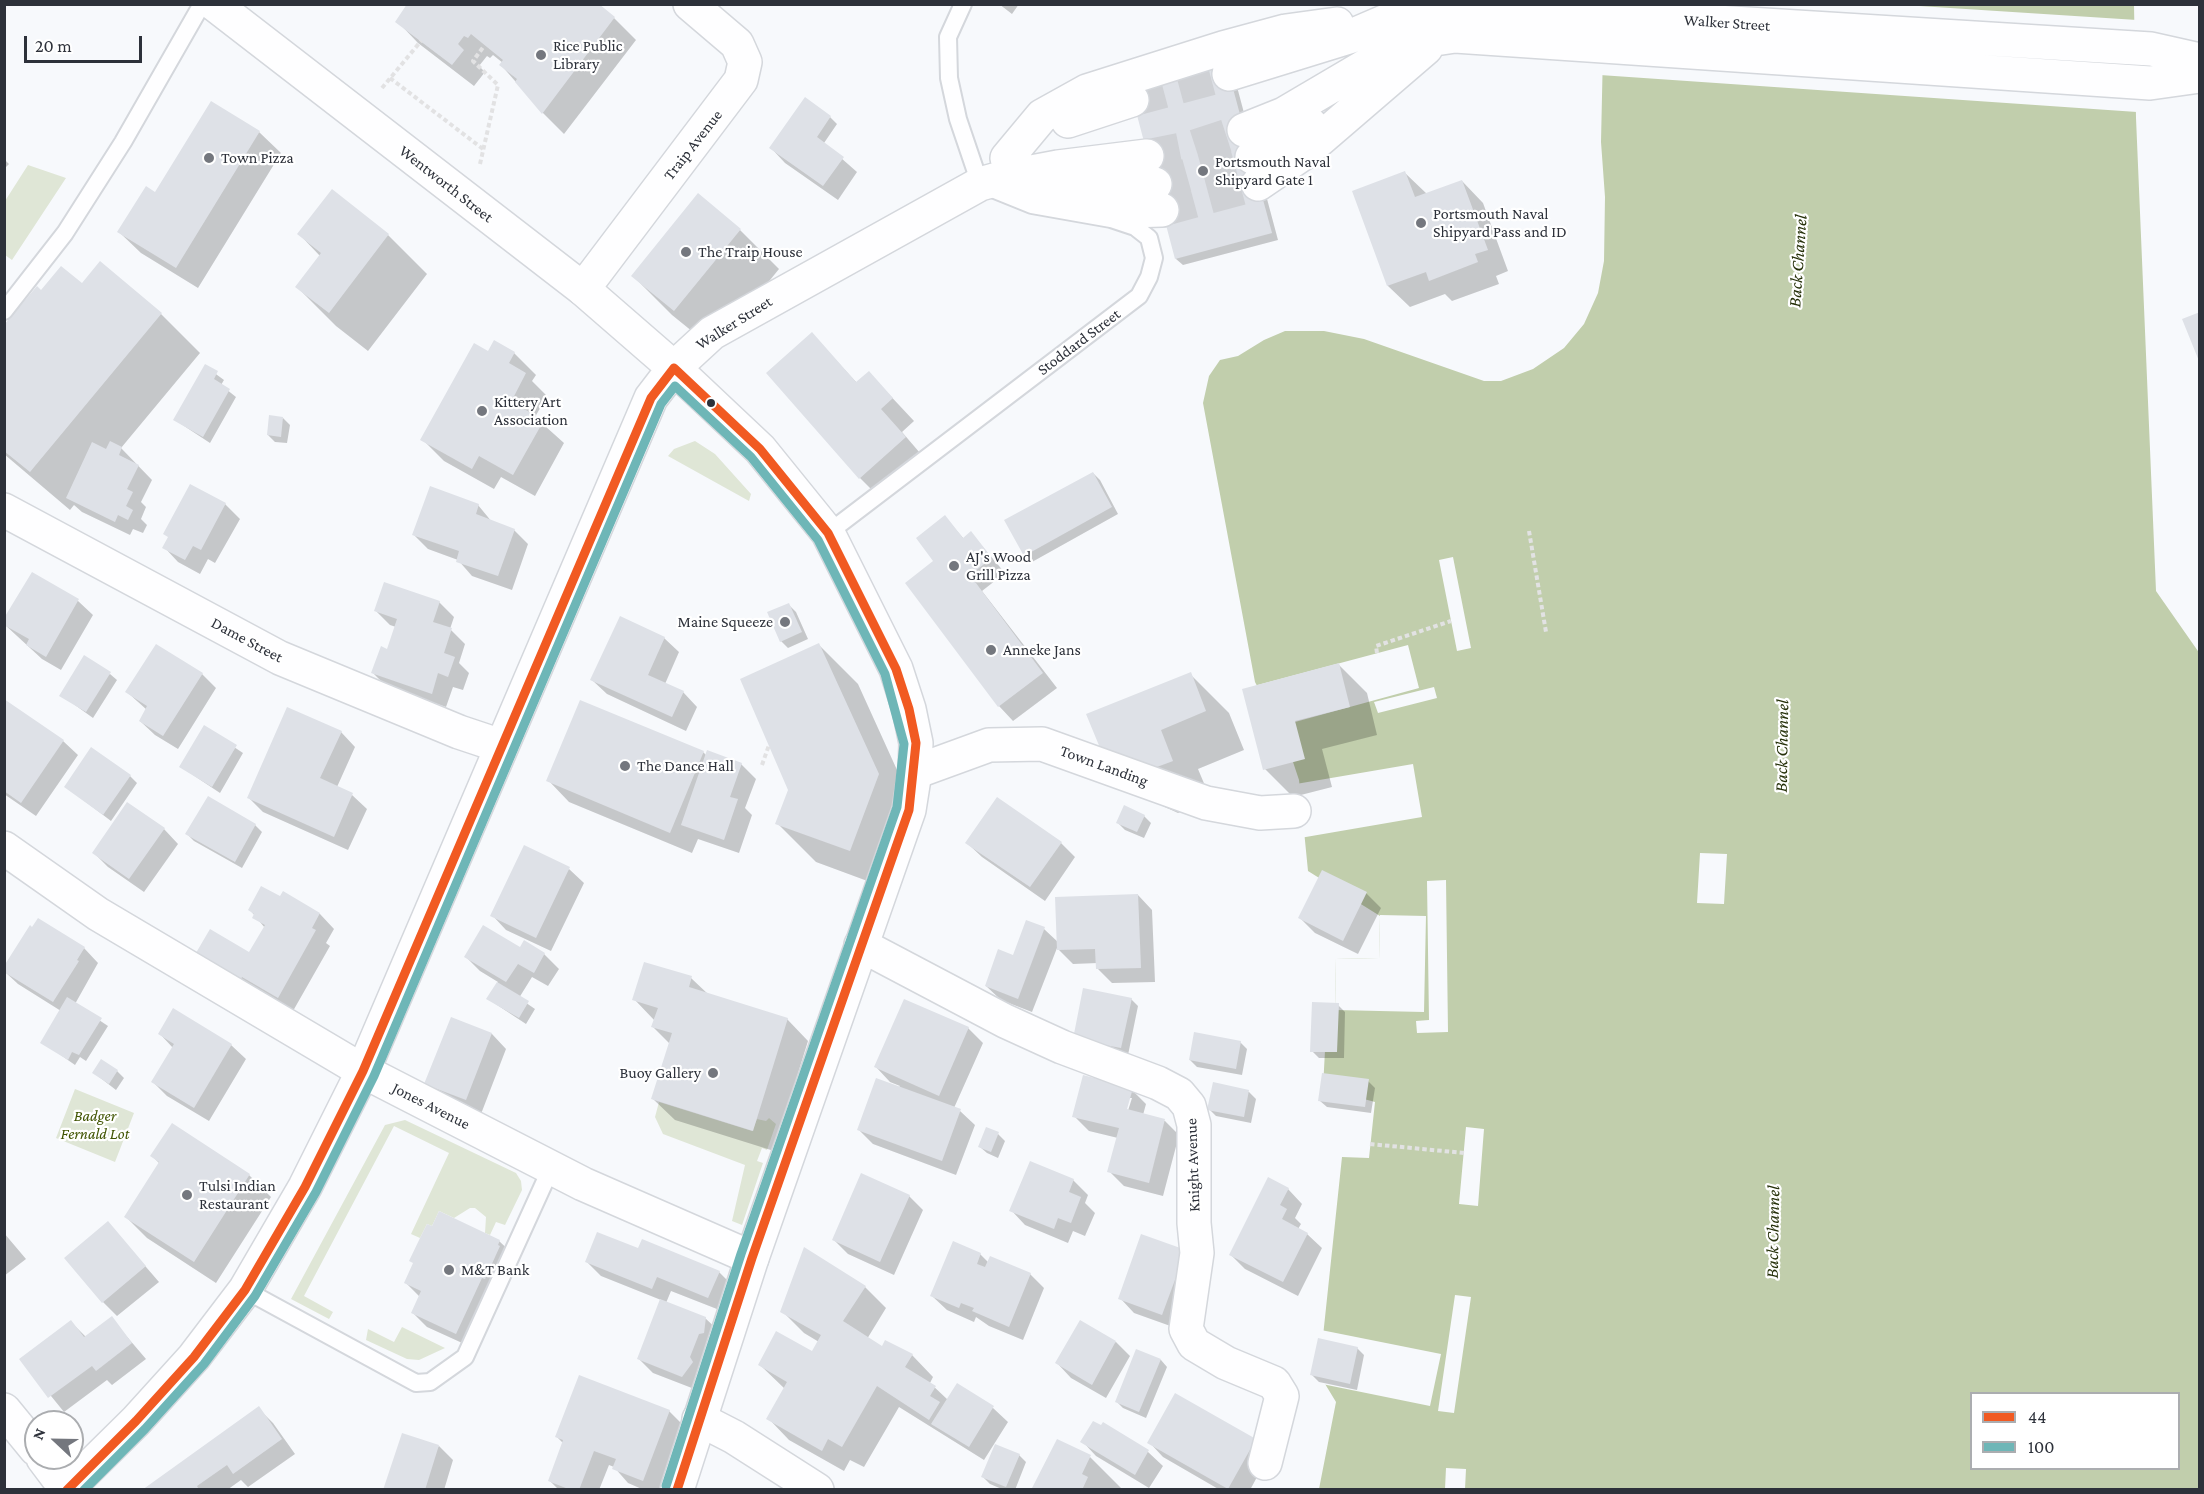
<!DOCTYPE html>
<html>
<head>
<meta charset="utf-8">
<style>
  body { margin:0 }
  #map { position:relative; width:2204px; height:1494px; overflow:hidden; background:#f7f9fc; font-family:"Crimson Pro",serif }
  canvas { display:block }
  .frame { position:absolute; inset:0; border:6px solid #2d313a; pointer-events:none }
  .legend { position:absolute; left:1970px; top:1392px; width:210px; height:78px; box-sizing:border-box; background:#fff; border:2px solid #abadb0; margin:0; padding:8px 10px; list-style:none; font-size:18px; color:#2d313a }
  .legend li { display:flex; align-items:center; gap:12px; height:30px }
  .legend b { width:30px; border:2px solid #abadb0 }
  .north { position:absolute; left:24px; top:1410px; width:60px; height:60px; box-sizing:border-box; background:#fff; border:2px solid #abadb0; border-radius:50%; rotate:292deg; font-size:16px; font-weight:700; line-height:24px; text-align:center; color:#2d313a }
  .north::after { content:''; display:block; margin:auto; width:21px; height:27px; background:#74777e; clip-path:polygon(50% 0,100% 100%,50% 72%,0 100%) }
  .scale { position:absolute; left:24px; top:36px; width:118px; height:27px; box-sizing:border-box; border:3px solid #2d313a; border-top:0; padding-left:8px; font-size:18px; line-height:21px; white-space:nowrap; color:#2d313a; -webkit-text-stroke:4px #fff; paint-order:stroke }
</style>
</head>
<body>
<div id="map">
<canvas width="2204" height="1494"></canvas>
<div class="frame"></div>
<ul class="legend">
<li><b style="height:8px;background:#f15a22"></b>44</li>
<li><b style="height:8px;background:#6eb6b7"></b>100</li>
</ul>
<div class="north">N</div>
<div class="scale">20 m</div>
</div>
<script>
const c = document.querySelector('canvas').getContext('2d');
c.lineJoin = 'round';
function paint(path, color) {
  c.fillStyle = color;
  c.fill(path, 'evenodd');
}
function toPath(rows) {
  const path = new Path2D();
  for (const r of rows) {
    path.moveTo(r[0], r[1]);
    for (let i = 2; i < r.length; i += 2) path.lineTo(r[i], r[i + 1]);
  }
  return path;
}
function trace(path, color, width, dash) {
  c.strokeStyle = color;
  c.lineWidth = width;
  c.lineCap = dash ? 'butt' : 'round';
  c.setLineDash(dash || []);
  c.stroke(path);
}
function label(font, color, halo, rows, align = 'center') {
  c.font = font + ' "Crimson Pro",serif';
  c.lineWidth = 4.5;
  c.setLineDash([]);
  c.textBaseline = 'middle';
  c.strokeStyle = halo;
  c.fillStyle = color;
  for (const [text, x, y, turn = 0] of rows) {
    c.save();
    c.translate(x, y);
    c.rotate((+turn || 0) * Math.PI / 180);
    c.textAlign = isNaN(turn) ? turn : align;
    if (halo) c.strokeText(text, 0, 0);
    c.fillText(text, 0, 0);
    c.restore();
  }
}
const green = toPath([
  [28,165,66,178,12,260,5,255,5,201],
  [695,441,715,454,751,494,749,501,668,456,674,449],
  [75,1089,134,1113,115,1162,56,1138],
  [659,1102,752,1131,757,1119,766,1121,769,1118,776,1124,767,1150,762,1148,757,1161,763,1163,742,1225,732,1221,745,1165,663,1134,655,1117],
  [405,1120,516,1173,521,1181,522,1190,505,1225,496,1222,490,1235,485,1233,486,1217,475,1208,470,1208,454,1218,439,1211,432,1226,427,1224,420,1238,411,1234,449,1153,394,1126,304,1296,333,1312,329,1319,291,1299,385,1125],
  [402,1327,445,1348,419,1360,407,1359,366,1340,368,1329,394,1342]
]);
const water = toPath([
  [1604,5,2134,5,2136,118,2156,591,2200,654,2199,1489,1319,1489,1336,1402,1319,1374,1342,1157,1369,1158,1375,1102,1323,1088,1327,1013,1335,1010,1336,958,1379,959,1380,916,1308,871,1299,780,1286,741,1255,682,1203,403,1209,376,1220,360,1238,356,1264,340,1285,331,1324,331,1364,339,1484,381,1501,381,1533,369,1564,348,1584,324,1598,293,1604,261,1605,197,1601,142],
  [1972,1394,2178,1394,2178,1468,1972,1468]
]);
const pier = toPath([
  [1601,4,1888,4,2137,20,2137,112,1600,75],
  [1453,557,1471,648,1457,651,1439,560],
  [1408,645,1419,688,1295,722,1254,686],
  [1434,687,1437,698,1378,713,1374,702],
  [1413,764,1422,817,1300,838,1296,784],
  [1700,853,1727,854,1724,904,1697,903],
  [1446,880,1448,1032,1417,1033,1416,1021,1429,1020,1427,881],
  [1380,915,1426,916,1424,1012,1335,1010,1336,958,1379,959],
  [1466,1127,1484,1129,1478,1206,1459,1204],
  [1455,1295,1471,1297,1454,1413,1438,1411],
  [1321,1330,1441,1354,1430,1406,1322,1384,1316,1374],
  [1446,1468,1466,1469,1465,1489,1445,1489]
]);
const shadow = toPath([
  [999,4,1019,4,1012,14],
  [614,18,636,40,564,134,543,113,501,65,503,63,493,55,490,58,487,56,479,66,485,72,474,86,418,43,397,21],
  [1232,68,1278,240,1183,265,1176,259],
  [830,117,837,124,824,143,857,172,838,200,785,163,771,148],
  [259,132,281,153,198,288,141,253,119,232,156,194],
  [4,159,9,164,4,169],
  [1405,173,1427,194,1462,181,1483,203,1508,271,1496,276,1499,284,1452,301,1445,294,1410,307,1388,286,1354,192],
  [332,191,388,235,427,274,368,351,336,326,297,287,320,256,299,234],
  [699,196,740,230,779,269,714,349,672,315,633,276],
  [101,263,161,314,200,353,121,448,152,480,141,502,146,507,141,519,147,525,143,533,133,529,130,535,82,512,74,505,70,510,4,454,4,328,41,292,82,286],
  [812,334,857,383,869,373,914,421,902,432,926,460,881,499,860,478],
  [514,353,536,375,532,381,547,396,535,417,564,443,535,496,501,477,494,489,444,461,422,439],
  [205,366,224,380,221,385,236,397,210,443,175,420],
  [283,418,290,425,287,443,275,442,268,435],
  [1093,473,1100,480,1118,514,1032,562,1025,555],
  [225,504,240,519,215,563,208,559,200,574,178,562,164,547],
  [478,505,492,522,514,530,528,544,512,590,472,576,458,560,428,549,414,535],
  [945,517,964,539,971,533,1005,573,982,591,1057,688,1013,721,999,706,936,561],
  [32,574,78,601,93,615,61,670,42,659,4,624],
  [439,602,454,617,450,629,465,644,459,663,469,673,463,690,453,687,446,707,387,687,373,673,388,651,396,627,390,625,375,610],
  [789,605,796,612,808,639,788,648,781,641],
  [664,638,679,652,665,684,683,692,697,707,686,731,607,694,592,680],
  [819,645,858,684,917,814,889,889,816,862,777,823,789,790],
  [1339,665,1367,693,1377,735,1322,749,1332,787,1293,797,1265,769,1244,690],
  [110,674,117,680,93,718,61,695],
  [202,674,216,688,178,749,155,735,140,721,147,710,127,692],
  [1190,674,1229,713,1244,750,1198,769,1211,800,1178,813,1145,798,1106,759],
  [4,701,63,741,78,755,36,816,4,794],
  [204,727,243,753,220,793,181,767],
  [341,732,355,747,337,787,352,795,367,809,348,850,263,812,249,798],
  [703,752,707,756,741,764,756,779,745,808,752,815,739,853,698,839,692,853,569,802,548,780],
  [130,776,137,783,111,821,66,787],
  [208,798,255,825,262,832,242,868,194,841,187,834],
  [1144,816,1151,823,1144,838,1125,830,1118,823],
  [164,829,178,844,144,892,108,867,94,853],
  [967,843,1061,843,1075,857,1045,901,982,857],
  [569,869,584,883,551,951,506,930,492,915],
  [284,893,320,914,334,929,326,943,330,946,293,1011,209,972,250,954,265,928,250,910,280,898],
  [1366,893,1381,908,1358,954,1315,933,1300,918],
  [1138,895,1152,910,1155,982,1112,983,1098,969,1098,963,1073,964,1057,948,1032,1012,1001,1000,986,986,1014,957,1027,922,1044,929,1059,943],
  [84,948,98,963,75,1004,108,1026,86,1061,80,1057,75,1065,42,1042,61,1011,18,984,4,971],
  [520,949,544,954,559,969,548,986,532,977,519,998,535,1009,526,1024,488,999,498,982,480,971,466,957],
  [691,978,709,995,787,1019,808,1041,774,1151,675,1120,653,1099,670,1044,653,1027,655,1021,634,999],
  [1131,999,1138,1006,1128,1055,1082,1046],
  [1338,1005,1345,1012,1344,1058,1319,1058,1312,1051],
  [452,1018,492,1034,506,1049,481,1114,441,1098,426,1083],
  [968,1028,983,1043,954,1108,960,1111,975,1125,956,1175,873,1144,859,1130,900,1086,890,1082,876,1067],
  [160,1034,231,1045,246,1059,209,1121,167,1096,153,1082,173,1048],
  [1240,1042,1247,1049,1242,1075,1197,1067,1190,1060],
  [117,1071,124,1078,116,1090,94,1073],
  [1368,1081,1375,1088,1371,1113,1327,1107,1320,1101],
  [1214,1084,1249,1092,1256,1099,1251,1123,1216,1116,1209,1109],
  [1132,1090,1146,1104,1143,1115,1165,1121,1179,1135,1163,1196,1124,1186,1109,1171,1118,1138,1089,1131,1074,1116],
  [1129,1098,1132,1098,1126,1117,1124,1116],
  [173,1125,249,1175,271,1197,216,1283,147,1238,126,1217,160,1164,152,1156],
  [998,1134,1005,1141,998,1158,987,1153,980,1147],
  [1073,1180,1088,1195,1085,1203,1095,1213,1085,1236,1073,1231,1068,1243,1025,1225,1011,1210],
  [1288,1189,1302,1204,1295,1218,1301,1224,1298,1229,1307,1234,1322,1248,1298,1296,1245,1269,1231,1255],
  [909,1196,923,1210,894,1275,848,1254,834,1240],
  [108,1223,159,1282,117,1316,103,1302],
  [4,1233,26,1259,4,1276],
  [499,1241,514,1255,471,1347,427,1327,413,1313,420,1297,406,1283],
  [639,1250,719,1272,733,1286,722,1311,671,1291,666,1303,705,1318,720,1332,697,1390,653,1373,639,1359,661,1300,601,1276,587,1262],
  [1185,1251,1176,1328,1134,1313,1120,1298],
  [980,1254,989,1263,1030,1274,1044,1288,1023,1340,989,1326,976,1317,974,1322,947,1310,932,1296],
  [865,1287,886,1308,867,1339,882,1349,912,1355,933,1377,930,1383,948,1400,957,1385,993,1408,1008,1422,984,1460,899,1407,864,1467,850,1460,844,1471,789,1440,768,1418,785,1389,760,1365,812,1353,819,1342,804,1333,782,1311],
  [111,1318,146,1359,112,1385,107,1380,64,1412,21,1359,71,1322,86,1337],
  [1116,1342,1130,1356,1106,1398,1071,1378,1057,1363],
  [1357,1348,1364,1355,1357,1390,1319,1382,1312,1375],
  [1137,1351,1161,1360,1167,1367,1146,1418,1123,1408,1116,1401],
  [1176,1395,1269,1455,1250,1490,1220,1490,1163,1457,1149,1442],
  [258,1408,273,1423,295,1454,248,1487,241,1480,227,1490,145,1490],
  [669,1411,684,1426,659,1490,644,1490,628,1483,614,1467,609,1465,599,1490,559,1490,549,1480,563,1443,557,1437],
  [1103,1424,1148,1452,1163,1466,1149,1488,1096,1456,1082,1441],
  [439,1446,453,1460,444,1490,385,1490],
  [1019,1455,1026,1462,1015,1490,1004,1490,990,1484,983,1477],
  [1090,1457,1123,1490,1033,1490]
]);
const building = toPath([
  [407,4,599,4,615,17,542,114,515,82,517,79,499,65,503,60,471,34,468,38,464,36,458,44,464,50,452,65,395,22],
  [1225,59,1272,233,1175,259,1129,85],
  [805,97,831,116,817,137,844,157,823,186,769,148],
  [211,101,260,131,176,268,117,232,146,186,155,192],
  [1405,171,1415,197,1462,180,1488,250,1475,254,1478,262,1429,281,1426,272,1387,286,1352,191],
  [332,189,389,234,329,313,295,287,321,253,297,234],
  [698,193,741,229,674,311,631,276],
  [100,261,162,313,30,472,4,451,4,325,37,286,41,290,61,266,82,283],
  [2200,312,2200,361,2199,361,2182,319],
  [812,332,856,382,869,371,893,398,881,409,906,437,859,479,766,373],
  [494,340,515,352,509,363,526,373,511,402,544,420,513,475,479,456,472,469,420,440,474,343,488,351],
  [205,364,218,371,214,379,230,389,203,437,173,420],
  [269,415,283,417,281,437,267,435],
  [110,441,122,447,119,455,139,465,127,489,133,492,126,506,133,510,128,520,118,515,115,522,66,498,92,442,106,449],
  [1093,472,1112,507,1024,556,1004,520],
  [190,484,226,503,201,550,193,546,185,560,162,548,168,537,163,534],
  [430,486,479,504,476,514,515,529,498,576,456,562,459,551,412,535],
  [945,515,963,538,971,531,992,558,970,575,1043,673,998,707,905,583,933,561,916,538],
  [32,572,79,599,46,657,26,645,29,639,4,625,4,618],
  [384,582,440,601,433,622,452,628,444,653,455,657,448,677,438,673,432,694,371,673,381,646,387,649,397,619,374,611],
  [789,603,802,632,780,642,767,612],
  [620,616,665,637,648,675,684,691,672,717,590,680],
  [819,643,879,774,850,851,775,824,788,790,740,679],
  [156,644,203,673,163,736,139,721,147,706,125,692],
  [84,655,111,672,86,712,59,696],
  [1339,663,1350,707,1295,721,1305,759,1263,770,1242,689],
  [1191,672,1206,711,1161,730,1173,761,1138,774,1105,760,1086,714],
  [4,699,64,740,21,803,4,791],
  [580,700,704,751,670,833,546,781],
  [287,707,342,731,320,778,353,793,334,837,247,798],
  [204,725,237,745,212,787,179,767],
  [91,747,131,775,103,815,64,787],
  [707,750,742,763,730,797,738,799,724,840,681,825],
  [208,796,256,824,235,862,185,834],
  [997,797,1062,842,1030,887,965,843],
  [127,802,165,828,129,879,92,853],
  [1124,805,1145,815,1137,832,1116,823],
  [524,845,570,867,536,938,490,916],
  [1322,870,1367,892,1343,941,1298,918],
  [261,886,280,896,283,891,320,913,312,928,316,930,278,998,242,977,238,984,193,958,210,929,249,952,265,925,252,918,254,914,248,910],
  [1138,894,1141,968,1096,969,1095,949,1057,950,1055,897],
  [38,918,85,947,77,960,79,961,53,1002,4,972,4,966,30,925,32,927],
  [1026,920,1045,927,1018,999,985,986,998,949,1013,955],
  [483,925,520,947,524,940,545,953,534,973,518,964,506,982,464,957],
  [644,962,692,976,689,987,788,1018,753,1131,651,1099,672,1033,651,1027,658,1008,632,1000],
  [497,982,529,1001,519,1018,486,999],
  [1083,988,1132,998,1121,1048,1073,1039],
  [67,997,102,1018,79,1055,72,1052,68,1060,40,1043],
  [904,999,969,1027,939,1096,874,1067],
  [1312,1002,1339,1003,1337,1052,1310,1052],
  [173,1008,232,1044,194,1108,151,1082,174,1044,158,1034],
  [451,1017,492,1033,466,1100,424,1084],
  [1194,1032,1241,1041,1236,1069,1189,1060],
  [101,1059,118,1070,109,1084,92,1073],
  [1322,1073,1369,1079,1365,1107,1318,1101],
  [1083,1075,1133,1088,1127,1109,1165,1119,1149,1183,1107,1172,1119,1128,1072,1117],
  [876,1078,961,1109,942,1161,857,1130],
  [1213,1082,1249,1090,1244,1117,1207,1110],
  [172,1123,250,1174,194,1262,124,1217,159,1162,150,1156],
  [986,1127,999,1132,991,1152,978,1147],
  [1030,1161,1074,1179,1069,1192,1081,1197,1071,1223,1058,1218,1054,1229,1009,1211],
  [861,1173,910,1195,880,1262,832,1240],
  [1268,1177,1289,1188,1280,1205,1287,1209,1282,1219,1308,1233,1283,1282,1229,1255],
  [439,1211,500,1240,498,1245,500,1246,485,1279,482,1278,456,1334,411,1313,421,1291,404,1283,413,1263,409,1261,420,1238,427,1224,432,1226],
  [108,1221,146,1266,102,1303,64,1258],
  [597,1232,638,1248,642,1239,720,1271,708,1298,657,1277,652,1289,585,1262],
  [1141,1234,1186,1250,1162,1315,1118,1299],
  [953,1241,981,1253,977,1264,985,1267,990,1256,1031,1273,1009,1327,972,1311,974,1308,961,1303,959,1308,930,1296],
  [804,1247,866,1286,843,1321,882,1346,885,1340,913,1354,905,1367,936,1386,930,1396,940,1402,929,1420,877,1386,842,1447,828,1439,822,1451,766,1419,787,1382,758,1365,776,1331,812,1351,821,1335,780,1312],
  [660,1299,706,1317,704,1333,699,1334,690,1357,693,1362,682,1377,637,1359],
  [112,1316,132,1343,96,1371,92,1366,48,1398,19,1359,71,1320,84,1337],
  [1080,1320,1116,1341,1092,1385,1055,1363],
  [1318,1338,1358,1347,1350,1384,1310,1375],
  [1136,1349,1161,1359,1139,1412,1115,1402],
  [579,1375,670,1410,643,1481,612,1469,616,1459,594,1451,579,1490,571,1490,548,1481,563,1440,555,1437],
  [957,1383,994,1406,969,1447,931,1424],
  [1175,1393,1256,1439,1228,1489,1147,1443],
  [259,1406,282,1439,233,1474,227,1465,197,1486,199,1490,142,1490],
  [1093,1421,1101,1425,1103,1422,1149,1450,1135,1475,1080,1442],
  [402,1433,439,1445,425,1490,383,1490],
  [1057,1439,1091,1455,1082,1474,1088,1477,1082,1490,1031,1490],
  [995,1444,1020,1454,1006,1487,981,1477]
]);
const tertiaryTunnel = toPath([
  [1132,100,1229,74],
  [1147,156,1192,147,1244,130],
  [1155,184,1252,157],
  [1162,210,1258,184]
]);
const path = toPath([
  [390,78,483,149],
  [382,88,421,41],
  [480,164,498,85,473,61,484,46],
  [1529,531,1546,632],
  [1377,653,1376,646,1451,621],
  [762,765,769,745],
  [1370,1144,1464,1153]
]);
const service = toPath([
  [4,311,65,233,123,142,202,4],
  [828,533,1139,296,1149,277,1154,258,1149,238,1135,227,1111,219,1032,205,980,184,958,119,949,78,948,37,963,4],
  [245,1290,416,1383,430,1382,465,1357,551,1168]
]);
const minor = toPath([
  [583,289,741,80,745,62,737,44,690,4],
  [4,510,280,658,459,732,501,746],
  [915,772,989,745,1042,744,1206,803,1260,813,1294,811],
  [4,848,98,914,363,1071,583,1184,752,1258],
  [861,945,1005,1021,1062,1047,1158,1083,1179,1094,1189,1106,1194,1125,1194,1223,1197,1253,1186,1329,1194,1344,1226,1363,1274,1383,1282,1396,1265,1463],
  [4,1410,36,1449],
  [699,1419,734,1437,817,1490],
  [43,1458,67,1490]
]);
const tertiary = toPath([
  [1229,74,1349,37,1407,12,1459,6,2151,49,2200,60],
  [1068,121,1132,100],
  [1244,130,1284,114,1391,51,1415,42,1455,36,2150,83,2200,76],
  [1252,157,1294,136,1310,124],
  [1007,158,1042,116,1087,91,1223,48,1286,31,1337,24],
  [1009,178,1129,211,1162,210],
  [1075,183,1136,186,1155,184],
  [1258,184,1305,152,1426,48],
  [677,1490,752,1258,909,810,915,772,916,743,909,709,896,669,828,533,760,449,674,368,712,333,980,184,1005,177,1058,167,1147,156]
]);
const secondary = toPath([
  [66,1490,136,1421,194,1357,245,1290,305,1187,363,1071,651,398,674,368,583,289,214,4]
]);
const bus1 = toPath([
  [67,1490,136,1421,194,1357,245,1290,305,1187,363,1071,651,398,674,368,760,449,828,533,896,669,909,709,916,743,909,810,752,1258,677,1490]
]);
const bus2 = toPath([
  [84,1490,145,1429,204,1364,255,1296,316,1192,374,1076,661,404,675,386,751,457,818,540,885,674,904,744,897,807,741,1254,666,1486]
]);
const markers = [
  [541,55,6,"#74777e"],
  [209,158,6,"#74777e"],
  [1203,171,6,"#74777e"],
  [1421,223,6,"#74777e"],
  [686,252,6,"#74777e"],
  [711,403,5,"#2d313a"],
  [482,411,6,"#74777e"],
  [954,566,6,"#74777e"],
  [785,622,6,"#74777e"],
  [991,650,6,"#74777e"],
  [625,766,6,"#74777e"],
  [713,1073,6,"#74777e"],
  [187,1195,6,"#74777e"],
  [449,1270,6,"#74777e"]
];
const streetNames = [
  ["Walker Street",1727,23,4],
  ["Traip Avenue",693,145,-52],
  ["Wentworth Street",446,184,38],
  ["Walker Street",734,323,-32],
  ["Stoddard Street",1079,342,-37],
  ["Dame Street",247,640,28],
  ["Town Landing",1104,766,20],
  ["Jones Avenue",431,1106,27],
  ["Knight Avenue",1193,1165,-92]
];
const poiNames = [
  ["Rice Public",553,46],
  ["Library",553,64],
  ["Town Pizza",221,158],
  ["Portsmouth Naval",1215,162],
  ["Shipyard Gate 1",1215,180],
  ["Portsmouth Naval",1433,214],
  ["Shipyard Pass and ID",1433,232],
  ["The Traip House",698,252],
  ["Kittery Art",494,402],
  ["Association",494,420],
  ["AJ's Wood",966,557],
  ["Grill Pizza",966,575],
  ["Maine Squeeze",773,622,"right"],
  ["Anneke Jans",1003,650],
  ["The Dance Hall",637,766],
  ["Buoy Gallery",701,1073,"right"],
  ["Tulsi Indian",199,1186],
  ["Restaurant",199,1204],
  ["M&T Bank",461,1270]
];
const parkNames = [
  ["Badger",95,1116],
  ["Fernald Lot",95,1134]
];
const waterNames = [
  ["Back Channel",1798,261,-86],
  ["Back Channel",1782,746,-89],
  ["Back Channel",1773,1232,-89]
];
paint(green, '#dfe6d6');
paint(water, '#c1ceac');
paint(pier, '#f7f9fc');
paint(shadow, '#0003');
paint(building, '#dee1e7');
trace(tertiaryTunnel, '#cfd1d5', 33, [33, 16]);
trace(service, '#d4d7dc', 20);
trace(minor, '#d4d7dc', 36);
trace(tertiary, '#d4d7dc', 36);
trace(secondary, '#d4d7dc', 36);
trace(path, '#e2e2e3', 4, [4.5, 3]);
trace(service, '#fefeff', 16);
trace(minor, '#fefeff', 33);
trace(tertiary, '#fefeff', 33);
trace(secondary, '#fefeff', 33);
trace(bus1, '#f15a22', 9);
trace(bus2, '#6eb6b7', 9);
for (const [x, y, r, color] of markers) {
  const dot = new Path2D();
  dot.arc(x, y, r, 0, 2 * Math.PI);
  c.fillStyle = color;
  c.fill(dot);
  trace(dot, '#fff', 2);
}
label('16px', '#2d313a', '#fff', streetNames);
label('16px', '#2d313a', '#fff', poiNames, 'left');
label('italic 16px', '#405402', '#fff', parkNames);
label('italic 18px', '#253009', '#fff', waterNames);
</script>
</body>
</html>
